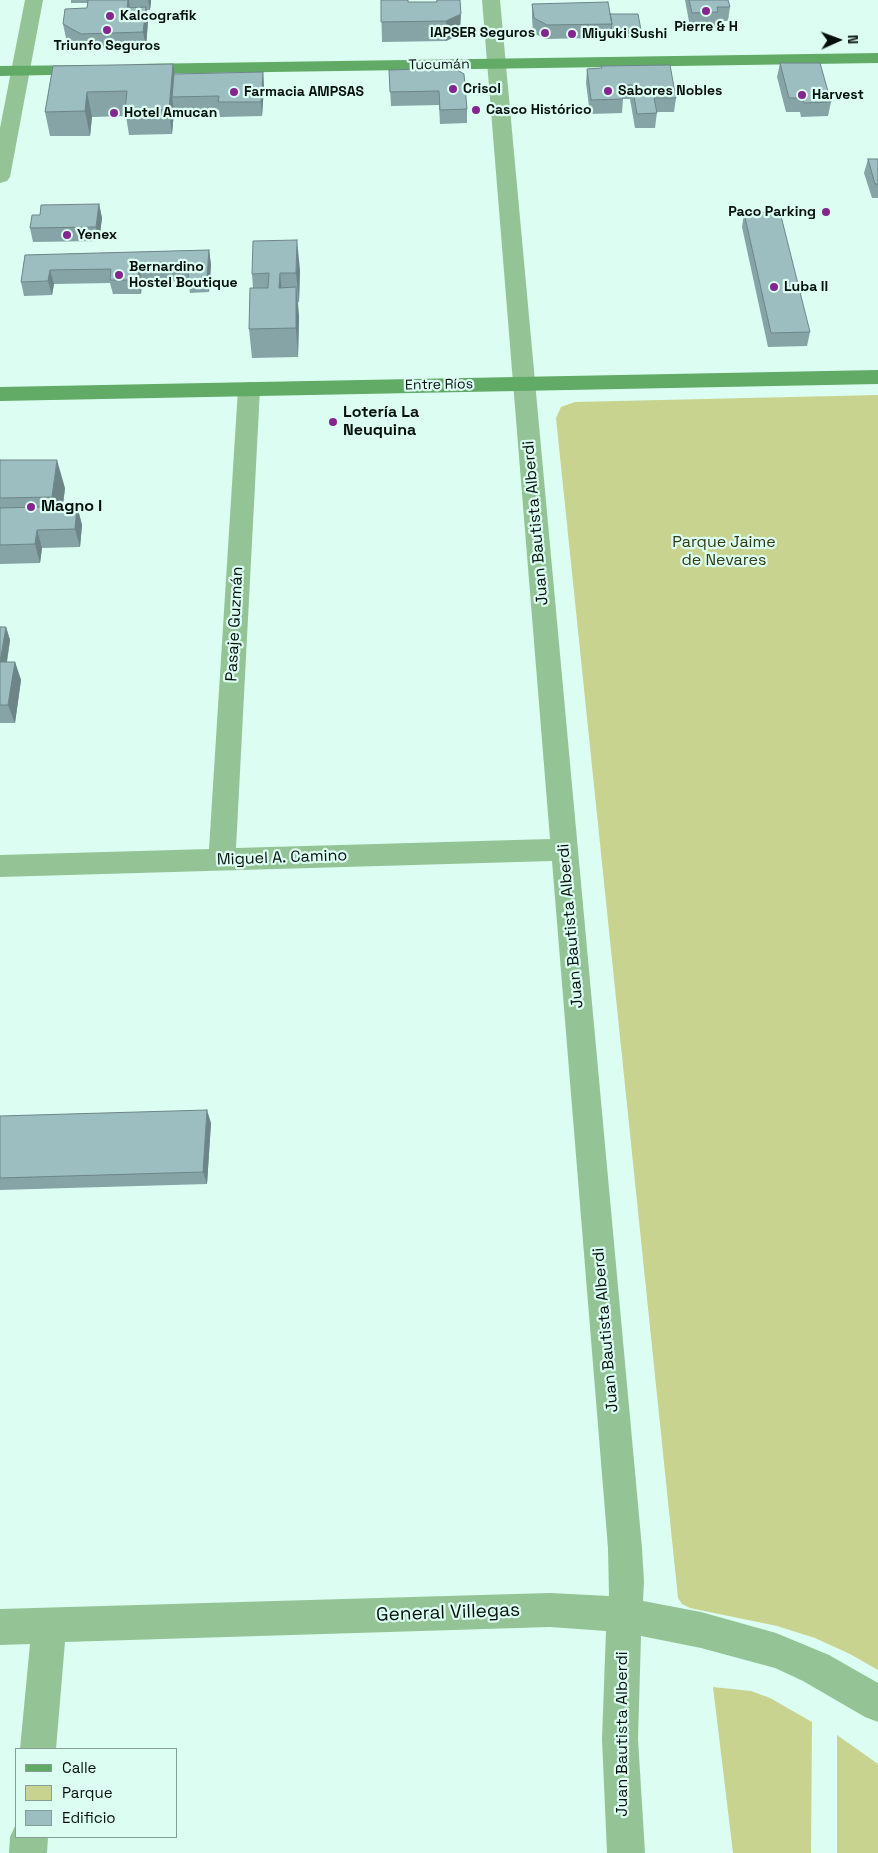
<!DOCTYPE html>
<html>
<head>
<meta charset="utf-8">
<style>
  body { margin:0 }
  #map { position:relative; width:878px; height:1853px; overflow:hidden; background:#dbfdf2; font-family:"Space Grotesk",sans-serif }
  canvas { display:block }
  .legend { position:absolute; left:15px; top:1748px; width:162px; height:90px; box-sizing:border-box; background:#dbfdf2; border:1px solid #859e96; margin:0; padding:6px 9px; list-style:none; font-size:15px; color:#05100d }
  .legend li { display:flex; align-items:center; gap:10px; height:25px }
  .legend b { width:25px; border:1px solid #859e96 }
  .north { position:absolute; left:813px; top:15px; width:50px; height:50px; -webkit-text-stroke:4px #dbfdf2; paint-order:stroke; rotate:88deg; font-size:14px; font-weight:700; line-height:20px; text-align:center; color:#05100d }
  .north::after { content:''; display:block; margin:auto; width:18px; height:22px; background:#05100d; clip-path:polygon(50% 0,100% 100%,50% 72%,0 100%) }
</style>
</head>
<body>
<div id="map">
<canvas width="878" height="1853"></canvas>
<ul class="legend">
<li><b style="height:6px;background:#61ab66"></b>Calle</li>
<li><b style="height:14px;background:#c8d38f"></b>Parque</li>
<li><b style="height:14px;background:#9cbec1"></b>Edificio</li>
</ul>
<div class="north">N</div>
</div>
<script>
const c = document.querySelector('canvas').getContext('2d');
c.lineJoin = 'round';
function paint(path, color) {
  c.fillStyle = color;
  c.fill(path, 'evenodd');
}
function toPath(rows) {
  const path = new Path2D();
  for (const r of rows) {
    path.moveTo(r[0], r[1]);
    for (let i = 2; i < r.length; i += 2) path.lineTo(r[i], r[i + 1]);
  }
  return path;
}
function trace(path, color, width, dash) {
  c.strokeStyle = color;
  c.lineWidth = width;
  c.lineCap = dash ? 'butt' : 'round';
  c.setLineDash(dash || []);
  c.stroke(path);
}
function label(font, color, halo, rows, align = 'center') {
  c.font = font + ' "Space Grotesk",sans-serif';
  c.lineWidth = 4.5;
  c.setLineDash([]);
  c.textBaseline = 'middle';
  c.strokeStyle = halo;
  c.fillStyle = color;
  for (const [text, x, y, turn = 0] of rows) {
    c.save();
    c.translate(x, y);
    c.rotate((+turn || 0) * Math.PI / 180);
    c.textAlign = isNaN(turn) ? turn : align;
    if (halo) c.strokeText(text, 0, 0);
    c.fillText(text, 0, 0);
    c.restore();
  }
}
const green = toPath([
  [878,395,878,1670,850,1654,815,1638,777,1626,690,1608,682,1604,678,1598,556,418,561,407,575,402],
  [713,1687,751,1691,770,1698,812,1722,811,1853,733,1853],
  [837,1735,878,1764,878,1853,837,1853]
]);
const street = toPath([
  [25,0,43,0,10,177,7,181,0,183,0,128,25,0],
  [482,0,500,0,642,1548,644,1582,643,1601,701,1612,776,1633,829,1655,878,1683,878,1722,865,1717,803,1681,775,1668,701,1648,641,1636,638,1739,645,1853,607,1853,602,1739,606,1631,550,1627,65,1642,56,1749,20,1749,30,1644,0,1645,0,1609,550,1593,609,1596,608,1548,552,861,0,877,0,855,209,849,238,389,241,384,249,382,257,384,260,389,236,848,550,839,482,0],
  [16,1824,16,1837,48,1837,47,1853,9,1853,10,1837,16,1824]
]);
const secondary = toPath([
  [878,53,878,63,137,74,131,73,128,69,131,65,137,64,878,53],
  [89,65,95,66,98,70,95,74,0,76,0,66,89,65],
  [878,370,878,384,0,401,0,387,878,370]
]);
const wall = toPath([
  [71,0,151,0,150,10,147,10,148,21,146,47,84,48,66,38,63,24,87,8,88,3,71,3],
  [381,0,408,2,436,2,436,0,460,34,446,41,382,42],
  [685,0,728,0,730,7,728,21,716,21,716,27,690,27],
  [532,4,610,14,641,30,640,37,546,39,533,33,532,18],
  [780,63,831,102,828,116,801,117,800,112,786,112,777,77],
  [53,66,174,74,263,72,264,87,262,116,220,117,219,110,174,111,172,134,129,135,126,116,92,117,90,136,50,136,45,112],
  [601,66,676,98,674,112,657,112,655,128,635,128,630,99,623,99,622,113,590,114,586,83,587,69,601,68],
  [454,68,467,109,467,123,440,124,439,105,391,106,389,70],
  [868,159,878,159,878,198,872,198,864,173],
  [99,204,102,218,99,241,33,242,30,228,40,215],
  [744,213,810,332,807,346,768,347,742,227],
  [209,250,211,265,209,292,190,293,188,281,142,282,141,294,113,294,110,283,54,284,52,295,24,296,21,282,25,255],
  [300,270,299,302,298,302,299,317,298,357,252,358,249,329,253,288,252,274],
  [0,460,65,488,63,506,77,506,82,525,80,547,42,548,40,563,0,564],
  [0,627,6,627,10,640,7,662,15,662,21,680,15,723,0,723],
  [0,1116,211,1123,207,1184,0,1190]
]);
const shadedWall = toPath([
  [128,0,129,0,130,11,127,8],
  [148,0,151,0,151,2,150,10],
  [146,7,148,21,146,47,143,32],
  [461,14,460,34,446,41,446,21],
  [173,64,177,88,172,97,174,111,172,134,169,110],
  [263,72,264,87,262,116,261,102],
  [87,92,92,117,90,136,85,111],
  [99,204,102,218,99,241,96,227],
  [297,240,300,270,299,302,296,273],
  [209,250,211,265,209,292,207,278],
  [139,268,142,282,141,294,138,280],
  [50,270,54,284,52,295,48,281],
  [280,273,283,303,279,288],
  [296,287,299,317,298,357,296,328],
  [57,460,65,488,60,526,52,497],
  [77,506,82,525,80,547,75,529],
  [37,530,42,548,40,563,35,544],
  [6,627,10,640,4,680,0,664],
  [15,662,21,680,15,723,8,705],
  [207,1110,211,1123,207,1184,203,1172]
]);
const building = toPath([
  [88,0,128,0,127,8,146,7,143,32,81,34,63,24,65,9,87,8,88,0],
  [381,0,408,0,408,2,437,2,437,0,460,0,461,14,446,21,381,22,381,0],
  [689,0,728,0,730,7,717,7,718,12,692,13,689,0],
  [608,2,612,24,547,25,534,18,532,4,608,2],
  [610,14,638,14,641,30,611,30,612,24,610,14],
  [780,63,820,63,831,102,804,103,802,98,789,98,780,63],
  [173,64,169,110,125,110,127,91,87,92,85,111,45,112,53,66,173,64],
  [670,65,676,98,654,98,657,113,637,114,632,85,621,85,623,99,591,100,587,69,602,68,601,66,670,65],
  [454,68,464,74,467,109,440,110,439,91,390,92,389,70,454,68],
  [263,72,261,102,218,102,219,96,172,97,174,74,263,72],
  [868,159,878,159,878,184,875,184,868,159],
  [99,204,96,227,30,228,32,215,40,215,41,205,99,204],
  [780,212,810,332,771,333,744,213,780,212],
  [297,240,296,273,280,273,279,288,296,287,296,328,249,329,250,288,268,288,269,273,252,274,253,241,297,240],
  [209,250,207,278,188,279,189,267,139,268,138,280,110,280,111,269,50,270,48,281,21,282,25,255,209,250],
  [0,460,57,460,52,497,0,498,0,460],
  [77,506,75,529,37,530,35,544,0,545,0,508,77,506],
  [0,627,6,627,0,662,0,627],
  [0,662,15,662,8,705,0,705,0,662],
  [207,1110,203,1172,0,1178,0,1116,207,1110]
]);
const markers = [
  [706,11,5,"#85258f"],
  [110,16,5,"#85258f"],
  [107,30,5,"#85258f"],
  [545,33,5,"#85258f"],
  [572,34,5,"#85258f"],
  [453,89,5,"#85258f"],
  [608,91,5,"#85258f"],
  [234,92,5,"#85258f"],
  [802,95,5,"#85258f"],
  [476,110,5,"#85258f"],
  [114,113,5,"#85258f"],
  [826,212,5,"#85258f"],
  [67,235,5,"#85258f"],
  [119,275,5,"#85258f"],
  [774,287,5,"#85258f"],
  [333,422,5,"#85258f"],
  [31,507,5,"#85258f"]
];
const farPoinames = [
  ["Kalcografik",120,16],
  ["Pierre & H",706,27,"center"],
  ["IAPSER Seguros",535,33,"right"],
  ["Miyuki Sushi",582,34],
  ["Triunfo Seguros",107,46,"center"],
  ["Crisol",463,89],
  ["Sabores Nobles",618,91],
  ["Farmacia AMPSAS",244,92],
  ["Harvest",812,95],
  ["Casco Histórico",486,110],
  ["Hotel Amucan",124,113],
  ["Paco Parking",816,212,"right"],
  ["Yenex",77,235],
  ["Bernardino",129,267],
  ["Hostel Boutique",129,283],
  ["Luba II",784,287]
];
const farStreetnames = [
  ["Tucumán",439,65,-1],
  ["Entre Ríos",439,385,-1]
];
const poiNames = [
  ["Lotería La",343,413],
  ["Neuquina",343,431],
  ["Magno I",41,507]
];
const streetNames = [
  ["Juan Bautista Alberdi",536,523,-95],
  ["Pasaje Guzmán",235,624,-87],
  ["Miguel A. Camino",282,858,-2],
  ["Juan Bautista Alberdi",571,926,-95],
  ["Juan Bautista Alberdi",606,1330,-95],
  ["Juan Bautista Alberdi",623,1734,-90]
];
const parkNames = [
  ["Parque Jaime",724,543],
  ["de Nevares",724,561]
];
const nearStreetnames = [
  ["General Villegas",448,1613,-2]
];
paint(green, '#c8d38f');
paint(street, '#94c495');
paint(secondary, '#61ab66');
paint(wall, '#86a3a6');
paint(shadedWall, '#6d8587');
paint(building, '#9cbec1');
trace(building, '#6d8587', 1);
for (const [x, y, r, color] of markers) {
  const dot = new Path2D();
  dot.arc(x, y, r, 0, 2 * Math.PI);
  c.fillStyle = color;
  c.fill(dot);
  trace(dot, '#dbfdf2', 2);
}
label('bold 14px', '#05100d', '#dbfdf2', farPoinames, 'left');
label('14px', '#05100d', '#dbfdf2', farStreetnames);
label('bold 16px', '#05100d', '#dbfdf2', poiNames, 'left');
label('16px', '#05100d', '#dbfdf2', streetNames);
label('16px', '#343910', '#dbfdf2', parkNames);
label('19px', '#05100d', '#dbfdf2', nearStreetnames);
</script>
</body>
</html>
